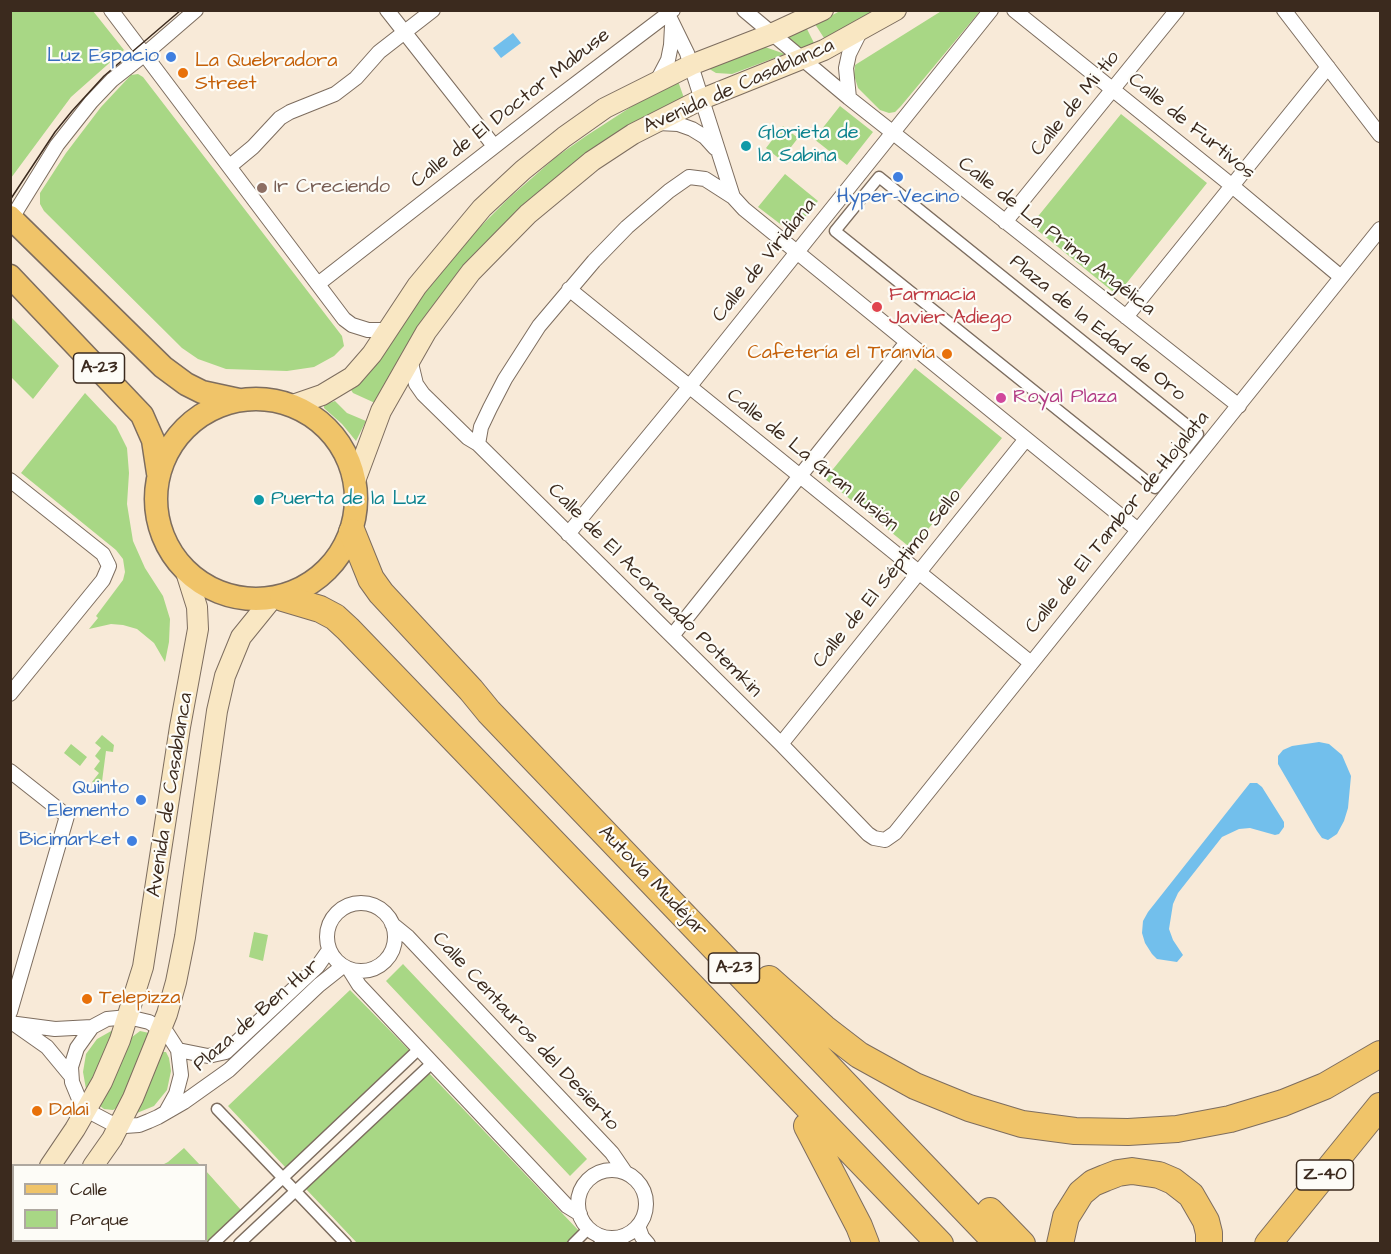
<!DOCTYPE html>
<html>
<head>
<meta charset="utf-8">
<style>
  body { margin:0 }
  #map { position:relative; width:1391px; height:1254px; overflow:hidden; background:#f8ead8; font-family:"Architects Daughter",sans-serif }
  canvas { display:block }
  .frame { position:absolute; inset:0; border:12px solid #3b2a1e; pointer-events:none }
  .legend { position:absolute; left:12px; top:1164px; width:195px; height:78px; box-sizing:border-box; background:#fdfcf7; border:2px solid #afa8a0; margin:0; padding:8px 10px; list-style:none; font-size:18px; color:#3b2a1e }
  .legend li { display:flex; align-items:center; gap:12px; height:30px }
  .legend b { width:30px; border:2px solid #afa8a0 }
</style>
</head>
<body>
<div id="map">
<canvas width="1391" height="1254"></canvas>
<div class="frame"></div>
<ul class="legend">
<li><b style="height:8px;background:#f0c469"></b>Calle</li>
<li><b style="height:16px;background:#a8d785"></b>Parque</li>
</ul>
</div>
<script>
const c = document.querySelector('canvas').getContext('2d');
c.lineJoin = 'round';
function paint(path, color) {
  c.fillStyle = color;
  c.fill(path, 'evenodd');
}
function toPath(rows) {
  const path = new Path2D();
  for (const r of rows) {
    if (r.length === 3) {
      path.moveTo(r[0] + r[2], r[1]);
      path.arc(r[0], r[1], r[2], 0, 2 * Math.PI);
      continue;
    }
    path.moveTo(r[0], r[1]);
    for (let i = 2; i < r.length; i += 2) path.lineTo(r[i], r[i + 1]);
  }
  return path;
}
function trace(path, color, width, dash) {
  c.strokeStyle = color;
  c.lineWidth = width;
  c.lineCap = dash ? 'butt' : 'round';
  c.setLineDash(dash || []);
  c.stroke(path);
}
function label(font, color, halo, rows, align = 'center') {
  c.font = font + ' "Architects Daughter",sans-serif';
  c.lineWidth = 4.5;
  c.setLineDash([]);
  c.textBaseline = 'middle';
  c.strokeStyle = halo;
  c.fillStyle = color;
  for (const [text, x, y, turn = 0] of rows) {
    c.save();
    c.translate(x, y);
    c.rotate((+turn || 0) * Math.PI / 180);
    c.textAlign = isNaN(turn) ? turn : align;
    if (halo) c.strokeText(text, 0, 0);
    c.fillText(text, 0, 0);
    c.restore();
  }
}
const green = toPath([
  [11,10,93,11,124,50,71,97,11,178],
  [943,10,980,11,901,106,895,112,889,113,880,110,858,88,854,75,855,65],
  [840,11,876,11,824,38,815,24],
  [806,27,814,43,798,50,784,36],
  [765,47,785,54,732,74,716,73,706,67],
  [138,74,143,77,342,336,344,346,334,356,314,367,287,371,226,369,198,359,182,348,44,211,40,204,40,193,66,153,101,107,131,75],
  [678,81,684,98,614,138,401,356,375,403,353,393,351,390,372,369,424,292,460,247,508,199,556,157,586,136,637,103],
  [840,106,873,132,847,165,814,139],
  [1121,114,1207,183,1117,295,1031,225],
  [783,126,798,138,781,160,766,148],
  [785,174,818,201,792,233,758,207],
  [10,316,59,366,33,399,11,377],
  [915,368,1002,438,912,549,825,479],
  [85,393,116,426,127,448,129,473,127,504,133,541,145,568,163,596,170,619,169,642,165,662,154,643,137,629,123,625,111,624,89,629,98,618,96,616,123,580,125,572,123,559,116,550,21,473],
  [335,401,347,413,366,421,356,441,342,424,324,408,324,405],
  [102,735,114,745,113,752,106,751,101,789,92,782,99,773,94,769,100,761,95,756,101,748,95,743],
  [71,744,87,757,80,766,64,753],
  [254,932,268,935,263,961,249,957],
  [403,964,587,1159,570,1176,386,981],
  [350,990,410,1051,286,1168,228,1106],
  [113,1030,106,1054,86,1089,83,1072,86,1054,97,1039],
  [140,1031,149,1033,120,1106,113,1110,104,1109,100,1106,132,1037],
  [163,1052,166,1052,169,1058,171,1071,167,1090,154,1106,137,1113],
  [429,1073,580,1232,568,1243,357,1243,306,1189],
  [184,1148,200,1165,162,1165,168,1162],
  [206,1171,241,1210,206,1243,66,1244,69,1240,206,1240]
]);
const water = toPath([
  [513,33,521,43,501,58,493,48],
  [1319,742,1329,744,1342,755,1351,776,1348,808,1344,821,1337,834,1328,840,1322,838,1317,831,1278,764,1278,756,1283,750,1292,746],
  [1250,783,1257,783,1262,787,1284,822,1284,827,1279,834,1275,835,1250,828,1239,829,1222,837,1178,893,1173,904,1169,929,1173,940,1183,955,1177,962,1157,959,1152,954,1145,943,1142,933,1143,921,1148,912]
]);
const pedestrian = toPath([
  [879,177,1198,434,1155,488,835,231,879,177],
  [217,1109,346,1244],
  [213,1244,419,1049],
  [239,1244,432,1063],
  [573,1244,589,1228],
  [599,1244,605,1237]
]);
const minor = toPath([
  [111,10,344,319,352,325,368,330,387,330],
  [387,10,494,146],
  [666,10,687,53,733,197,744,209,1138,530],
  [744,10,849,98,1239,406],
  [1014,10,1225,180,1341,277],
  [1284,10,1380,135],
  [657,81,668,60,671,45,672,26],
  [849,98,846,68,849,54,860,32],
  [658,123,678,124,692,129,705,137,715,148],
  [230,166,253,147,280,118,290,112,335,94,356,78,379,52,433,10],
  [10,221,57,145,91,102,112,80,145,54,196,10],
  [1005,222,1177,10],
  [318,284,545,107,673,10],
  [569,289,1031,663],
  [1126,317,1328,67],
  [410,359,416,384,423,394,468,438,478,444,781,744,868,834,874,838,885,840,895,833,1380,229],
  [478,444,481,427,490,408,505,379,539,326,594,261,627,227,669,191,689,177,705,179,733,197],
  [10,480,103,554,109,566,103,580,10,694],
  [568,534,689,387,991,10],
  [672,636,907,342],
  [781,744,1026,439],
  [10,771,67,816,10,1012],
  [361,937,34],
  [392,924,408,937,612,1153,625,1172],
  [349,969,359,985,567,1206,580,1214],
  [10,1021,47,1047,71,1076],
  [17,1024,55,1029,92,1027],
  [178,1050,208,1056,226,1052,317,967,329,950],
  [166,1112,176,1094,181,1075,178,1050,167,1033,149,1022,128,1017,107,1019,92,1027,77,1048,71,1067,72,1082,79,1099,90,1112,109,1122,125,1126,139,1125,149,1121,158,1117,184,1102,229,1070,319,985,343,966],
  [612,1204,34],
  [638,1226,642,1237,648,1244]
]);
const secondary = toPath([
  [293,405,322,395,352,377,372,354,417,286,482,208,523,170,564,137,605,108,691,65,771,34,823,10],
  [355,481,381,411,426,332,471,272,528,214,592,161,633,134,702,99,824,50,896,10],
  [50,1166,75,1129,102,1082,120,1040,143,967,180,727,198,629,197,607,186,572],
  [93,1166,112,1139,133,1098,167,1014,176,982,185,937,217,711,225,676,241,637,271,600],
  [10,1213,14,1209],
  [29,1244,32,1240]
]);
const primary = toPath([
  [10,217,163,367,186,384,202,392,239,400],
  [10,276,142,415,153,440,158,473],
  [256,499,100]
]);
const motorway = toPath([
  [352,532,371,579,381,593,471,690,489,712,998,1244],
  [283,598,320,609,335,617,348,629,940,1244],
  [769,979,824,1028,859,1055,915,1086,969,1108,1022,1124,1075,1131,1128,1132,1177,1129,1230,1119,1283,1103,1325,1086,1380,1054],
  [807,1126,859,1226,866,1244],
  [990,1211,1022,1244],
  [1060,1244,1066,1217,1081,1193,1093,1183,1105,1178,1118,1173,1132,1171,1159,1175,1173,1181,1191,1195,1206,1221,1209,1233,1209,1244],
  [1268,1244,1380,1106]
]);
const tram = toPath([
  [10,200,55,132,72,111,104,76,181,10]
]);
const markers = [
  [171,57,6,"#3f7fe0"],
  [183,73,6,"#e8710a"],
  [746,146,6,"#0f9aa8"],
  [898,177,6,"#3f7fe0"],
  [262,188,6,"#8d6e63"],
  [877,307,6,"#e0444e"],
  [947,354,6,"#e8710a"],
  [1001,398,6,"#d1479c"],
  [259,500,6,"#0f9aa8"],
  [141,800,6,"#3f7fe0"],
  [132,841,6,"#3f7fe0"],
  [87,999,6,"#e8710a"],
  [37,1111,6,"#e8710a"]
];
const shields = [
  [99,368,51],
  [734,968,51],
  [1325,1175,57]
];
const shieldNames = [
  ["A-23",99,368],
  ["A-23",734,968],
  ["Z-40",1325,1175]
];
const shopNames = [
  ["Luz Espacio",159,57],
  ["Hyper-Vecino",898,198,"center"],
  ["Quinto",129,789],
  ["Elemento",129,812],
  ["Bicimarket",120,841]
];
const foodNames = [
  ["La Quebradora",195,62],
  ["Street",195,85],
  ["Cafetería el Tranvía",935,354,"right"],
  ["Telepizza",99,999],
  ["Dalai",49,1111]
];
const streetNames = [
  ["Avenida de Casablanca",739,87,-24],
  ["Calle de Mi tío",1076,104,-51],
  ["Calle de El Doctor Mabuse",511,109,-38],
  ["Calle de Furtivos",1191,127,39],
  ["Calle de La Prima Angélica",1056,237,38],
  ["Calle de Viridiana",765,261,-51],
  ["Plaza de la Edad de Oro",1097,329,39],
  ["Calle de La Gran Ilusión",812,461,39],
  ["Calle de El Tambor de Hojalata",1118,523,-51],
  ["Calle de El Séptimo Sello",888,579,-51],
  ["Calle de El Acorazado Potemkin",654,591,45],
  ["Avenida de Casablanca",171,795,-81],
  ["Autovía Mudéjar",652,882,46],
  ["Plaza de Ben Hur",257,1016,-41],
  ["Calle Centauros del Desierto",525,1032,47]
];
const cultureNames = [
  ["Glorieta de",758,134],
  ["la Sabina",758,157],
  ["Puerta de la Luz",271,500]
];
const educationNames = [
  ["Ir Creciendo",274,188]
];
const healthNames = [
  ["Farmacia",889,296],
  ["Javier Adiego",889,319]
];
const hotelNames = [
  ["Royal Plaza",1013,398]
];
paint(green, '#a8d785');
paint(water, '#72bfec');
trace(pedestrian, '#7d6d5f', 13);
trace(minor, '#7d6d5f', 16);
trace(secondary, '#7d6d5f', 22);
trace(primary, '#7d6d5f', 25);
trace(motorway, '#7d6d5f', 28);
trace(pedestrian, '#fff', 10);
trace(minor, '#fff', 14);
trace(secondary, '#f9e7c3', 20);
trace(primary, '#f0c469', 22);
trace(motorway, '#f0c469', 26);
trace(tram, '#3b2a1e', 1.5);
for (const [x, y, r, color] of markers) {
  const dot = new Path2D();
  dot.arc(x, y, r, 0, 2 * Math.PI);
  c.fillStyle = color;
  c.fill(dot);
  trace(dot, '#fdfcf7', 2);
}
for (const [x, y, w] of shields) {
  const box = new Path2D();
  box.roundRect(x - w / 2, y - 15, w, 30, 4.5);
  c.fillStyle = '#fdfcf7';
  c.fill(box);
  trace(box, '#3b2a1e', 1.5);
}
label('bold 18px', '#3b2a1e', null, shieldNames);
label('20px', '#366cbe', '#fdfcf7', shopNames, 'right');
label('20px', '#c56008', '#fdfcf7', foodNames, 'left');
label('20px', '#3b2a1e', '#fdfcf7', streetNames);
label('20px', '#0d838f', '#fdfcf7', cultureNames, 'left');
label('20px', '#785e54', '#fdfcf7', educationNames, 'left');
label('20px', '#be3a42', '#fdfcf7', healthNames, 'left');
label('20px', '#b23c85', '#fdfcf7', hotelNames, 'left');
</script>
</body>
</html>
